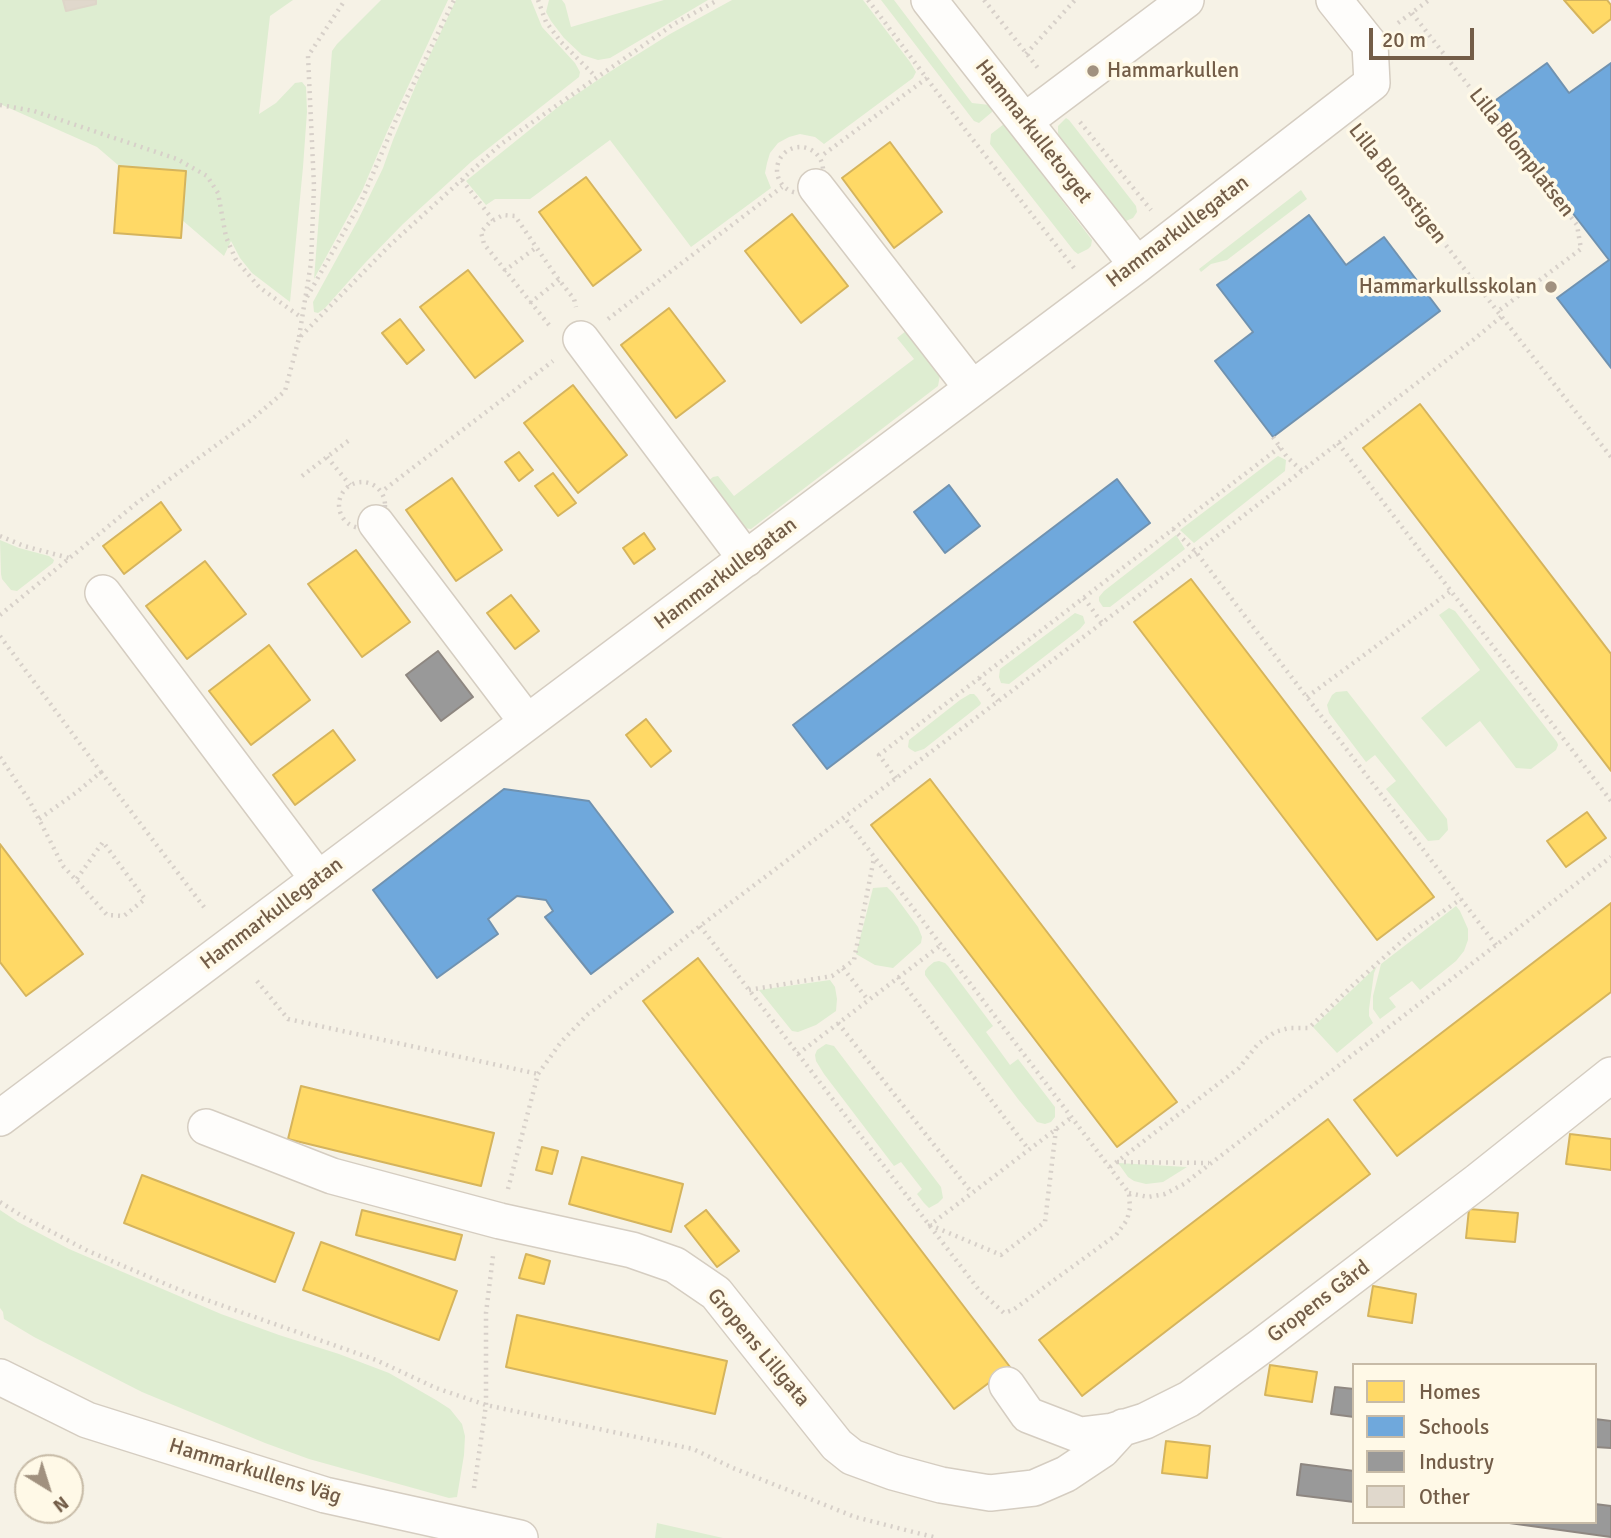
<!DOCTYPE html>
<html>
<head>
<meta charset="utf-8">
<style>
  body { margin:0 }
  #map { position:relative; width:1611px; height:1538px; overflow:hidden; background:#f6f2e6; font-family:Signika,sans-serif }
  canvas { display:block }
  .legend { position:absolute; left:1352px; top:1363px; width:245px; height:161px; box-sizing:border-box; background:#fff9e7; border:2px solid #c7bba7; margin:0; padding:9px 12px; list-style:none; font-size:21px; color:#735d48 }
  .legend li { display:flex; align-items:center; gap:14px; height:35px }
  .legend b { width:35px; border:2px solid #c7bba7 }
  .north { position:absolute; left:14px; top:1454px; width:70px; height:70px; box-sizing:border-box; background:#fff9e7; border:2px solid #c7bba7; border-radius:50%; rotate:142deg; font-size:19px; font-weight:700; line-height:28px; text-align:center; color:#735d48 }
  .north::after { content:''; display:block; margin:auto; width:24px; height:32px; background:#a1917f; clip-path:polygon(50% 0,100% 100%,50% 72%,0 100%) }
  .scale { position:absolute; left:1369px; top:28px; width:105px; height:32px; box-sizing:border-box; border:4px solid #735d48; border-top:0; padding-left:9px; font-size:21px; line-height:24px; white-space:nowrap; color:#735d48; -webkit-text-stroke:5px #fff9e7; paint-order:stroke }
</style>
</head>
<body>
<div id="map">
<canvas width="1611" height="1538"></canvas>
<ul class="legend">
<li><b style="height:19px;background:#ffd966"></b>Homes</li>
<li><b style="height:19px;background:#6fa8dc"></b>Schools</li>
<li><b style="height:19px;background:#999"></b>Industry</li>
<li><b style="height:19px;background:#e0d8cc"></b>Other</li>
</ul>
<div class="north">N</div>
<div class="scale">20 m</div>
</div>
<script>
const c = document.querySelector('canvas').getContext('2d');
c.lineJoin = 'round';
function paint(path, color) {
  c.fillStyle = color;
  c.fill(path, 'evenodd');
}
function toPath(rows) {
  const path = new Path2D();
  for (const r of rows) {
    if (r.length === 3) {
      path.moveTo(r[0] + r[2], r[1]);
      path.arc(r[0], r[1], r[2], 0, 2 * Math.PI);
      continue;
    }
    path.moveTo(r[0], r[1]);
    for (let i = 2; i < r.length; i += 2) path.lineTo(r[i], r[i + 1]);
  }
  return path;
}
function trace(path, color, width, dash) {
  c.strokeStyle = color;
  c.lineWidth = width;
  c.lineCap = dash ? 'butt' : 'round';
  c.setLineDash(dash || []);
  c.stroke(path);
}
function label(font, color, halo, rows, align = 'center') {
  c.font = font + ' Signika,sans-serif';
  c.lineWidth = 7;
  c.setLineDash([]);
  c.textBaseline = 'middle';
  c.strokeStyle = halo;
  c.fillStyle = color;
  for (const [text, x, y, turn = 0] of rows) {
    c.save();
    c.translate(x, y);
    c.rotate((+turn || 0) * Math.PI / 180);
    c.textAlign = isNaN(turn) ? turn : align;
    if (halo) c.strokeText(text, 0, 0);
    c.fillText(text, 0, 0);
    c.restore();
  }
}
const green = toPath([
  [0,0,293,0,270,16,259,114,276,103,295,83,302,82,306,87,307,112,303,167,290,302,252,273,240,258,231,241,224,256,97,147,0,104],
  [381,0,448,0,387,132,362,191,314,279,332,51,337,44],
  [456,0,531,0,542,27,575,63,580,72,579,77,471,162,403,224,365,263,325,308,318,313,314,312,313,302,358,220,383,168,393,140,418,80],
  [549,0,562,0,565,4,571,27,664,0,708,0,610,58,598,60,582,55,564,38,551,21,546,12],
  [732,0,863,0,910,62,916,72,913,78,824,144,815,137,800,134,789,137,778,143,770,153,767,163,765,173,771,188,691,247,610,140,530,199,495,199,486,205,466,181,558,107,611,71,670,34],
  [881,0,894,0,972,103,990,105,993,109,992,112,979,123,974,121],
  [1066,118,1069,120,1136,206,1137,212,1133,218,1126,221,1120,218,1060,138,1058,133,1058,126],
  [1004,124,1092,240,1091,246,1088,249,1078,254,1074,251,990,144,991,134],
  [1301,190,1307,199,1227,260,1211,264,1201,272,1199,269],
  [906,331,941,370,938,386,751,529,743,528,707,482,713,477,718,476,734,496,914,359,897,338],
  [1278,456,1286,460,1285,471,1194,543,1180,530],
  [1176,535,1185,549,1110,607,1103,607,1099,601,1099,597,1104,591],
  [0,540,19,548,49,556,54,560,53,563,17,591,11,590,2,579,1,574],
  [1449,608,1455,611,1557,742,1558,745,1556,750,1531,769,1516,768,1480,721,1446,747,1421,718,1480,670,1439,615],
  [1075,613,1083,616,1085,623,1080,629,1009,684,1001,683,999,677,1000,669],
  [1347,691,1447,819,1448,830,1439,840,1428,841,1386,789,1396,781,1375,755,1366,762,1329,713,1327,705,1332,695,1336,692],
  [970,694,974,694,977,697,981,703,980,705,924,749,915,752,910,749,908,747,909,740,960,700],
  [887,887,893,893,918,927,922,937,921,943,893,968,875,965,856,954,873,888],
  [1456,906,1460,911,1468,929,1468,940,1464,951,1456,961,1420,990,1412,981,1389,998,1396,1007,1380,1019,1373,1009,1373,996,1381,964],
  [939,961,945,963,948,966,993,1026,986,1032,1010,1065,1018,1059,1055,1107,1055,1117,1051,1122,1045,1124,1037,1122,1018,1099,925,975,925,971,928,967,934,962],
  [1377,966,1374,973,1369,1009,1369,1016,1373,1023,1337,1053,1313,1027],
  [830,980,835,987,837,999,836,1011,816,1025,798,1032,792,1031,759,990],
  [826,1044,834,1046,941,1187,943,1198,938,1203,929,1208,924,1203,917,1194,922,1189,901,1162,894,1166,824,1074,816,1061,815,1055,817,1050],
  [1118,1163,1187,1167,1163,1182,1146,1184,1134,1181,1128,1177],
  [0,1210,18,1222,69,1249,221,1314,279,1335,339,1354,389,1373,436,1400,450,1409,462,1424,465,1436,464,1455,457,1497,449,1498,309,1459,265,1443,142,1392,34,1337,4,1319,3,1312,0,1308],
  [657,1523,723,1538,655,1538]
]);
const homes = toPath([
  [1564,0,1607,0,1611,5,1611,19,1593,33,1564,0],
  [890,142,942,212,894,248,842,178,890,142],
  [119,166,186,171,181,238,114,233,119,166],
  [586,177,641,250,593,286,539,212,586,177],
  [792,214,848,286,801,323,745,251,792,214],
  [468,270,523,341,475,378,420,307,468,270],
  [669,308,725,381,676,418,621,345,669,308],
  [400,319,424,350,407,364,382,333,400,319],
  [573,385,627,455,578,493,524,423,573,385],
  [1420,404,1611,654,1611,771,1363,448,1420,404],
  [519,452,533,470,519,481,505,462,519,452],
  [553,473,576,503,558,516,535,486,553,473],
  [452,478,502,550,456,581,406,510,452,478],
  [161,502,181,530,124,574,103,546,161,502],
  [644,533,655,549,634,564,623,548,644,533],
  [356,550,410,622,362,657,308,584,356,550],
  [205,561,246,614,187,659,146,606,205,561],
  [1191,579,1434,897,1377,940,1134,622,1191,579],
  [511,595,539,631,515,649,487,613,511,595],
  [269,645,310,700,251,745,209,691,269,645],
  [646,719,671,751,651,767,626,735,646,719],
  [333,730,355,760,295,805,273,775,333,730],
  [930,779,1177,1102,1117,1147,871,825,930,779],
  [1587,812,1606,838,1566,867,1547,841,1587,812],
  [0,844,83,954,26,996,0,962,0,844],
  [1611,903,1611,992,1397,1156,1354,1100,1611,903],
  [698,958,1010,1367,954,1409,643,1001,698,958],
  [301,1086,494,1133,481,1186,288,1139,301,1086],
  [1328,1119,1370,1174,1082,1396,1039,1340,1328,1119],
  [1570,1134,1611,1139,1611,1170,1566,1164,1570,1134],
  [542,1147,558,1151,552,1174,536,1170,542,1147],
  [582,1157,683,1184,671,1232,569,1204,582,1157],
  [142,1175,294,1233,275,1282,124,1223,142,1175],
  [1469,1209,1518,1213,1515,1242,1466,1238,1469,1209],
  [362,1210,462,1235,455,1260,356,1235,362,1210],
  [706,1210,739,1251,717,1267,685,1226,706,1210],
  [321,1242,457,1291,439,1340,303,1290,321,1242],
  [526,1254,550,1261,544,1284,519,1278,526,1254],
  [1373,1286,1416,1294,1412,1323,1368,1316,1373,1286],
  [517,1315,727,1361,715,1414,506,1367,517,1315],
  [1270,1365,1317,1372,1312,1402,1265,1395,1270,1365],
  [1166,1441,1210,1446,1207,1478,1162,1473,1166,1441]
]);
const schools = toPath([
  [1547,63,1569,93,1611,63,1611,368,1557,298,1609,260,1489,105,1547,63],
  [1309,215,1346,265,1384,237,1440,311,1273,437,1215,361,1253,332,1217,285,1309,215],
  [1117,479,1150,523,827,769,793,725,1117,479],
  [949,485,980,526,945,553,914,512,949,485],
  [504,789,589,801,673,912,591,974,545,917,553,911,546,900,517,896,488,919,498,934,437,978,373,890,504,789]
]);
const industry = toPath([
  [438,651,473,697,441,721,406,675,438,651],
  [1335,1387,1354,1389,1354,1417,1331,1414,1335,1387],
  [1595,1419,1611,1421,1611,1448,1595,1447,1595,1419],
  [1301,1464,1354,1471,1354,1502,1297,1495,1301,1464],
  [1595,1504,1611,1506,1611,1537,1502,1522,1595,1522,1595,1504]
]);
const building = toPath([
  [63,0,96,0,96,4,66,11,63,0]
]);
const path = toPath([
  [538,0,546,22,561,42,596,77],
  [868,0,970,136,1074,268],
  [984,0,1038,68],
  [1412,13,1577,225,1581,249,1497,312],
  [1398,23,1429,0],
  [1026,54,1075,0],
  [0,105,34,111,177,159,207,176,218,193,226,237,236,260,259,287,302,318],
  [1080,122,1151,210],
  [1360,135,1611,457],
  [800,170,23],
  [824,154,927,78],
  [462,180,493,220],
  [504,271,537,247],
  [307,297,361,202,395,122,454,0],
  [530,303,559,280],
  [608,319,782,187],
  [549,325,484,244,481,232,490,222,503,215,515,216,556,276,574,299,576,307],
  [299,337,311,263,314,186,308,56,345,0],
  [1273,437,1287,457,1302,471],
  [1338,443,1611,801],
  [327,457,350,485],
  [302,476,352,438],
  [362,505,23],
  [385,489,553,361],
  [1173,529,1196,552,1496,945],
  [0,536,24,546,69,558],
  [1084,598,1102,623],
  [0,615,138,502,251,420,285,391,299,338,389,246,501,144,674,24,718,0],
  [0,636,101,772,77,792,39,819],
  [979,678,998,701],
  [1307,697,1451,591],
  [0,757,29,800,63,866,76,880,107,915,124,916,145,899,103,842,76,880],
  [101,772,207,911],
  [896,778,879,755,1280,447],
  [700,926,979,1290,1004,1313,1013,1310,1116,1235,1127,1220,1130,1208,1129,1193,844,817],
  [843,968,868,1000],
  [898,977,1029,1150],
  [257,981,288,1019,538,1074],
  [749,990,832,976,854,960,874,858],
  [838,1023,972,1193],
  [798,1054,941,945],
  [1056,1129,1045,1222,1001,1255,930,1225,1072,1117],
  [1117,1162,1209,1163],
  [1110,1167,1239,1068,1258,1044,1275,1032,1289,1028,1309,1028,1353,985,1410,934,1461,899],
  [508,1189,538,1074,561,1042,588,1014,700,926,1196,552,1473,340,1501,317],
  [1129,1193,1148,1197,1165,1194,1184,1184,1611,857],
  [0,1202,22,1216,88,1251,187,1293,376,1360,436,1388,486,1405,693,1449,733,1468,855,1517,937,1538],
  [474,1488,486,1405,486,1313,493,1256]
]);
const minor = toPath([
  [929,0,1137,265],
  [1025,121,1186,0],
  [816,187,972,388],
  [581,339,746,559],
  [376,523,527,722],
  [103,593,318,879],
  [0,1118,1137,265,1372,83,1370,45,1334,0],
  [206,1127,332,1176,500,1221,632,1250,675,1265,716,1293,837,1445,852,1457,893,1472,941,1485,990,1493,1034,1488,1066,1474,1102,1450,1123,1427],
  [0,1377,87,1420,325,1495,520,1538],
  [1007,1385,1028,1415,1080,1435,1113,1431,1145,1421,1189,1399,1260,1347,1478,1181,1611,1075]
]);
const markers = [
  [1093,71,7,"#a1917f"],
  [1551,287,7,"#a1917f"]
];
const poiNames = [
  ["Hammarkullen",1107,71],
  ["Hammarkullsskolan",1537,287,"right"]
];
const streetNames = [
  ["Hammarkulletorget",1033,132,52],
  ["Lilla Blomplatsen",1521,153,52],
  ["Lilla Blomstigen",1397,184,52],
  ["Hammarkullegatan",1178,232,-37],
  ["Hammarkullegatan",726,574,-37],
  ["Hammarkullegatan",272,914,-37],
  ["Gropens Gård",1319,1302,-37],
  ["Gropens Lillgata",758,1348,50],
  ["Hammarkullens Väg",255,1472,17]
];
paint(green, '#deedd1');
paint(homes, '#ffd966');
trace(homes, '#d5b45d', 2);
paint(schools, '#6fa8dc');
trace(schools, '#7092b0', 2);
paint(industry, '#999');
trace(industry, '#8e8781', 2);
paint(building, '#e0d8cc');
trace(building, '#ded6c9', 2);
trace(minor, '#d5cdc1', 38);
trace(path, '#d7d0c9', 4.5, [2, 5]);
trace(minor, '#fefdfb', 35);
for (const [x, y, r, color] of markers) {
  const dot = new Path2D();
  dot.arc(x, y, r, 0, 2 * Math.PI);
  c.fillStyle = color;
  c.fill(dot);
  trace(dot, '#fff9e7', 2.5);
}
label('21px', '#735d48', '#fff9e7', poiNames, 'left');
label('21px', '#735d48', '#fff9e7', streetNames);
</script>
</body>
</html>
